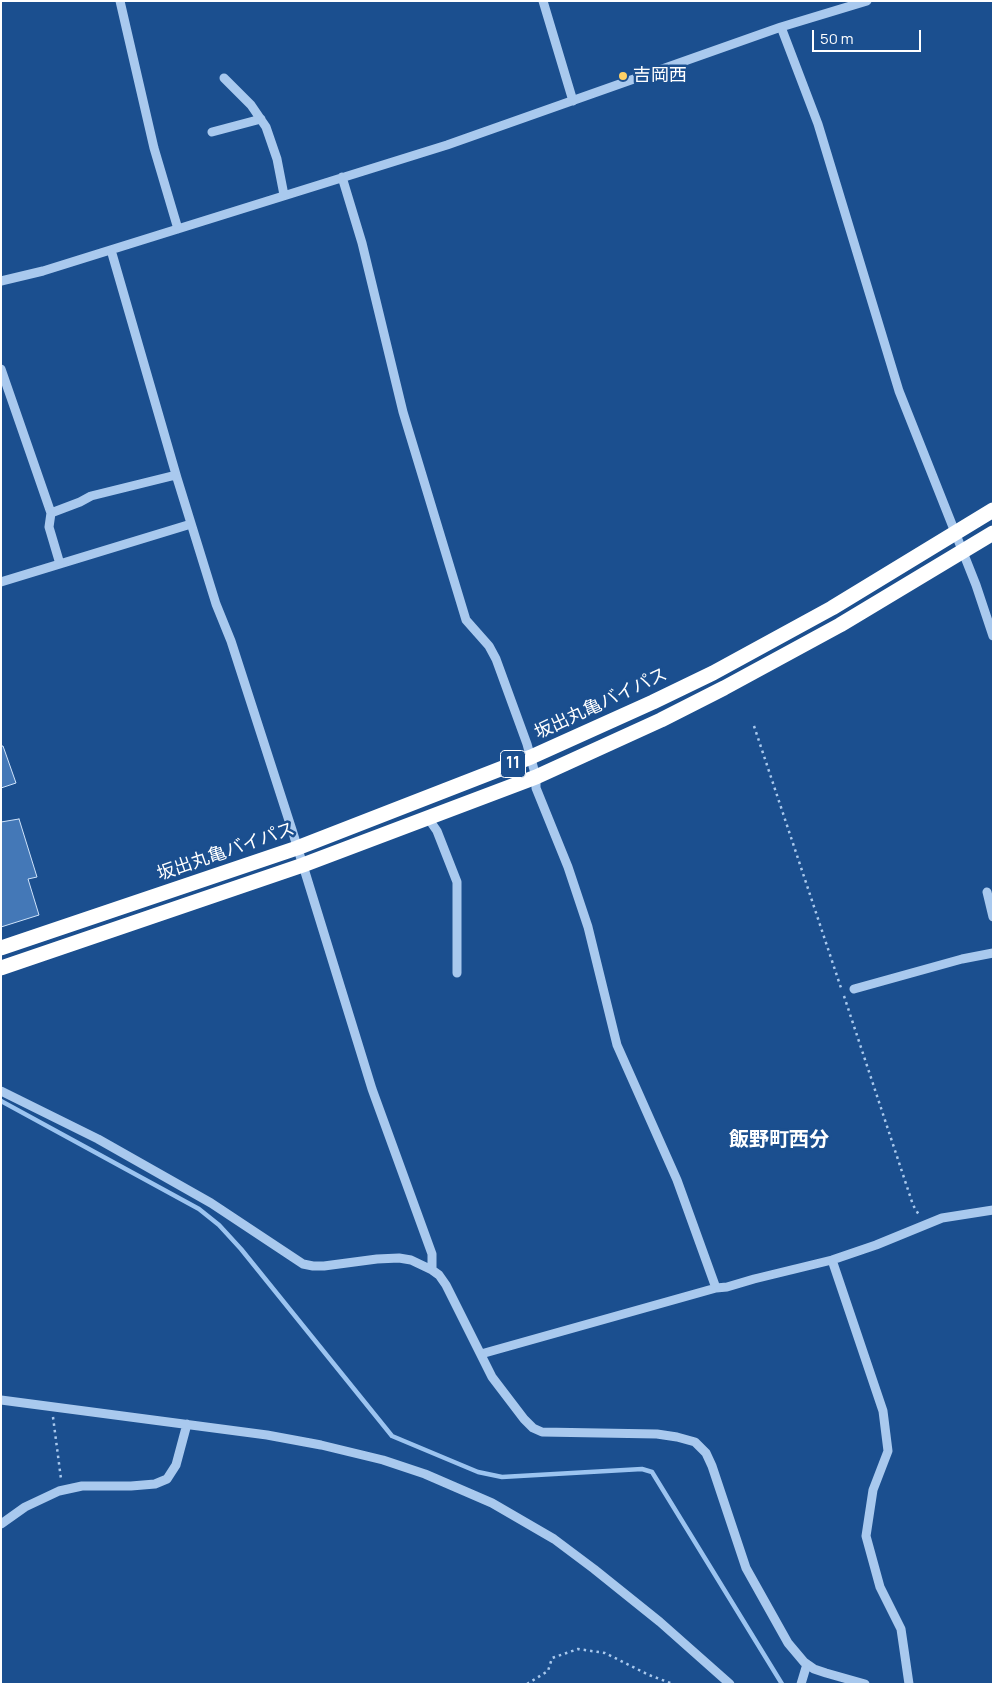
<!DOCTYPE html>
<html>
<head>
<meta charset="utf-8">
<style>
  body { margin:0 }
  #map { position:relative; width:994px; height:1685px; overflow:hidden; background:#1b4f8f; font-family:Manrope,sans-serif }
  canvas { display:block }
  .frame { position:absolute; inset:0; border:2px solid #fff; pointer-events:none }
  .scale { position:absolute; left:812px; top:30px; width:109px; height:22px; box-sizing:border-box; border:2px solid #fff; border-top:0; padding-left:6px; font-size:15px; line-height:18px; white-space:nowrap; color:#fff; -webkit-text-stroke:4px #1b4f8f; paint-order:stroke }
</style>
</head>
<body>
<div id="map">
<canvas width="994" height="1685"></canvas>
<div class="frame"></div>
<div class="scale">50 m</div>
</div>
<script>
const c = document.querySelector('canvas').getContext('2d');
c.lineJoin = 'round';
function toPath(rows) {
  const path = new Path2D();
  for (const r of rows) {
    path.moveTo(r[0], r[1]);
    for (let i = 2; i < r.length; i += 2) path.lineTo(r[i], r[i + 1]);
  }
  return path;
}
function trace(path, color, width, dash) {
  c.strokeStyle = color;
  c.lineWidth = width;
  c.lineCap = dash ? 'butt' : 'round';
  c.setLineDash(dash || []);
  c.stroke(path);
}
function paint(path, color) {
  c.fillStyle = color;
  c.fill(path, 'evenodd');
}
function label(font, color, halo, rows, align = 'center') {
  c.font = font + ' Manrope,"Noto Sans JP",sans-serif';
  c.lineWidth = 5;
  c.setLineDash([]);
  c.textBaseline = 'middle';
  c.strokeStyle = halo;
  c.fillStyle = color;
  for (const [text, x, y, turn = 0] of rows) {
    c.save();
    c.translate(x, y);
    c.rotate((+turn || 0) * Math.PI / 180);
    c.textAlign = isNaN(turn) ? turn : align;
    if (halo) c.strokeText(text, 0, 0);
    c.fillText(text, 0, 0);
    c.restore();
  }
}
const stream = toPath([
  [1,1101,199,1209,219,1225,241,1249,392,1436,478,1472,502,1477,642,1469,652,1472,782,1684]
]);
const building = toPath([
  [1,746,3,746,16,783,1,788,1,746],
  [19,819,37,877,28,879,39,915,1,927,1,822,19,819]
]);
const path = toPath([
  [754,726,842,991],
  [844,996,913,1205,919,1215],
  [53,1417,61,1479],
  [527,1684,548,1671,552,1658,578,1649,605,1653,649,1675,673,1684]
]);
const minor = toPath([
  [120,1,154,148,178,229],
  [543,1,573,101],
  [781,27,818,124,899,391,976,585,993,636],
  [224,78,251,105,266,127,277,159,284,195],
  [212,132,261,119],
  [342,177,362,243,403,412,466,620,489,646,496,659,527,744,536,777,536,788,568,867,588,927,617,1045,677,1180,716,1288],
  [111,250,177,478,216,604,231,641,293,833,372,1089,432,1254,432,1270],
  [1,281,43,271,447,145,781,27,867,1],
  [1,369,51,513,80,502,91,496,176,475],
  [51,513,49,527,60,564],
  [1,582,191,524],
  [428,818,437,831,457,882,457,973],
  [987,892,993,917],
  [854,989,962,959,993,953],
  [1,1091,98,1139,211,1203,303,1264,313,1266,324,1266,377,1259,399,1258,411,1260,432,1270,439,1275,446,1285,492,1377,524,1419,533,1428,542,1432,657,1434,677,1437,695,1442,706,1453,712,1466,746,1568,788,1643,804,1662,814,1669,826,1673,865,1684],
  [832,1260,883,1411,888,1451,873,1490,866,1536,880,1587,901,1629,909,1684],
  [481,1354,716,1288,727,1287,754,1279,832,1260,876,1245,942,1218,993,1210],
  [1,1400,267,1435,321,1445,383,1460,425,1474,492,1503,554,1539,594,1569,660,1622,730,1684],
  [1,1524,25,1507,59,1491,82,1486,131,1486,155,1484,167,1479,176,1465,187,1424],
  [801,1684,807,1664]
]);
const highway = toPath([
  [1,948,297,848,531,757,653,702,713,673,832,608,993,510],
  [1,968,303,865,536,777,661,720,724,688,840,625,993,533]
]);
const markers = [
  [623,76,5,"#ffd166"]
];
const shields = [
  [513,764,25]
];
const shieldNames = [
  ["11",513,764]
];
const poiNames = [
  ["吉岡西",633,76]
];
const streetNames = [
  ["坂出丸亀バイパス",601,704,-25],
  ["坂出丸亀バイパス",226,852,-19]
];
const quarterNames = [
  ["飯野町西分",779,1140]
];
trace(stream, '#9cc4f0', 4.5);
paint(building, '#4478b7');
trace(building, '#cfe3fa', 1);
trace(path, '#a9c9ee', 2.5, [2.5, 4]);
trace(minor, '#a9c9ee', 9);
trace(highway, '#fff', 15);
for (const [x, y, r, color] of markers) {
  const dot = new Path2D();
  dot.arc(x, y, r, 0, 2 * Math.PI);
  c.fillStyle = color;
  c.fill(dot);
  trace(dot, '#1b4f8f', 2);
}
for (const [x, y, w] of shields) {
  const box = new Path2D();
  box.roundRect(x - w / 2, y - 13.5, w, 27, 4);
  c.fillStyle = '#1b4f8f';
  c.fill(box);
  trace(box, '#fff', 1);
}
label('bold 16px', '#fff', null, shieldNames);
label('18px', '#fff', '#1b4f8f', poiNames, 'left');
label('18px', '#fff', '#1b4f8f', streetNames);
label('bold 20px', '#fff', '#1b4f8f', quarterNames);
</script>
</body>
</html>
